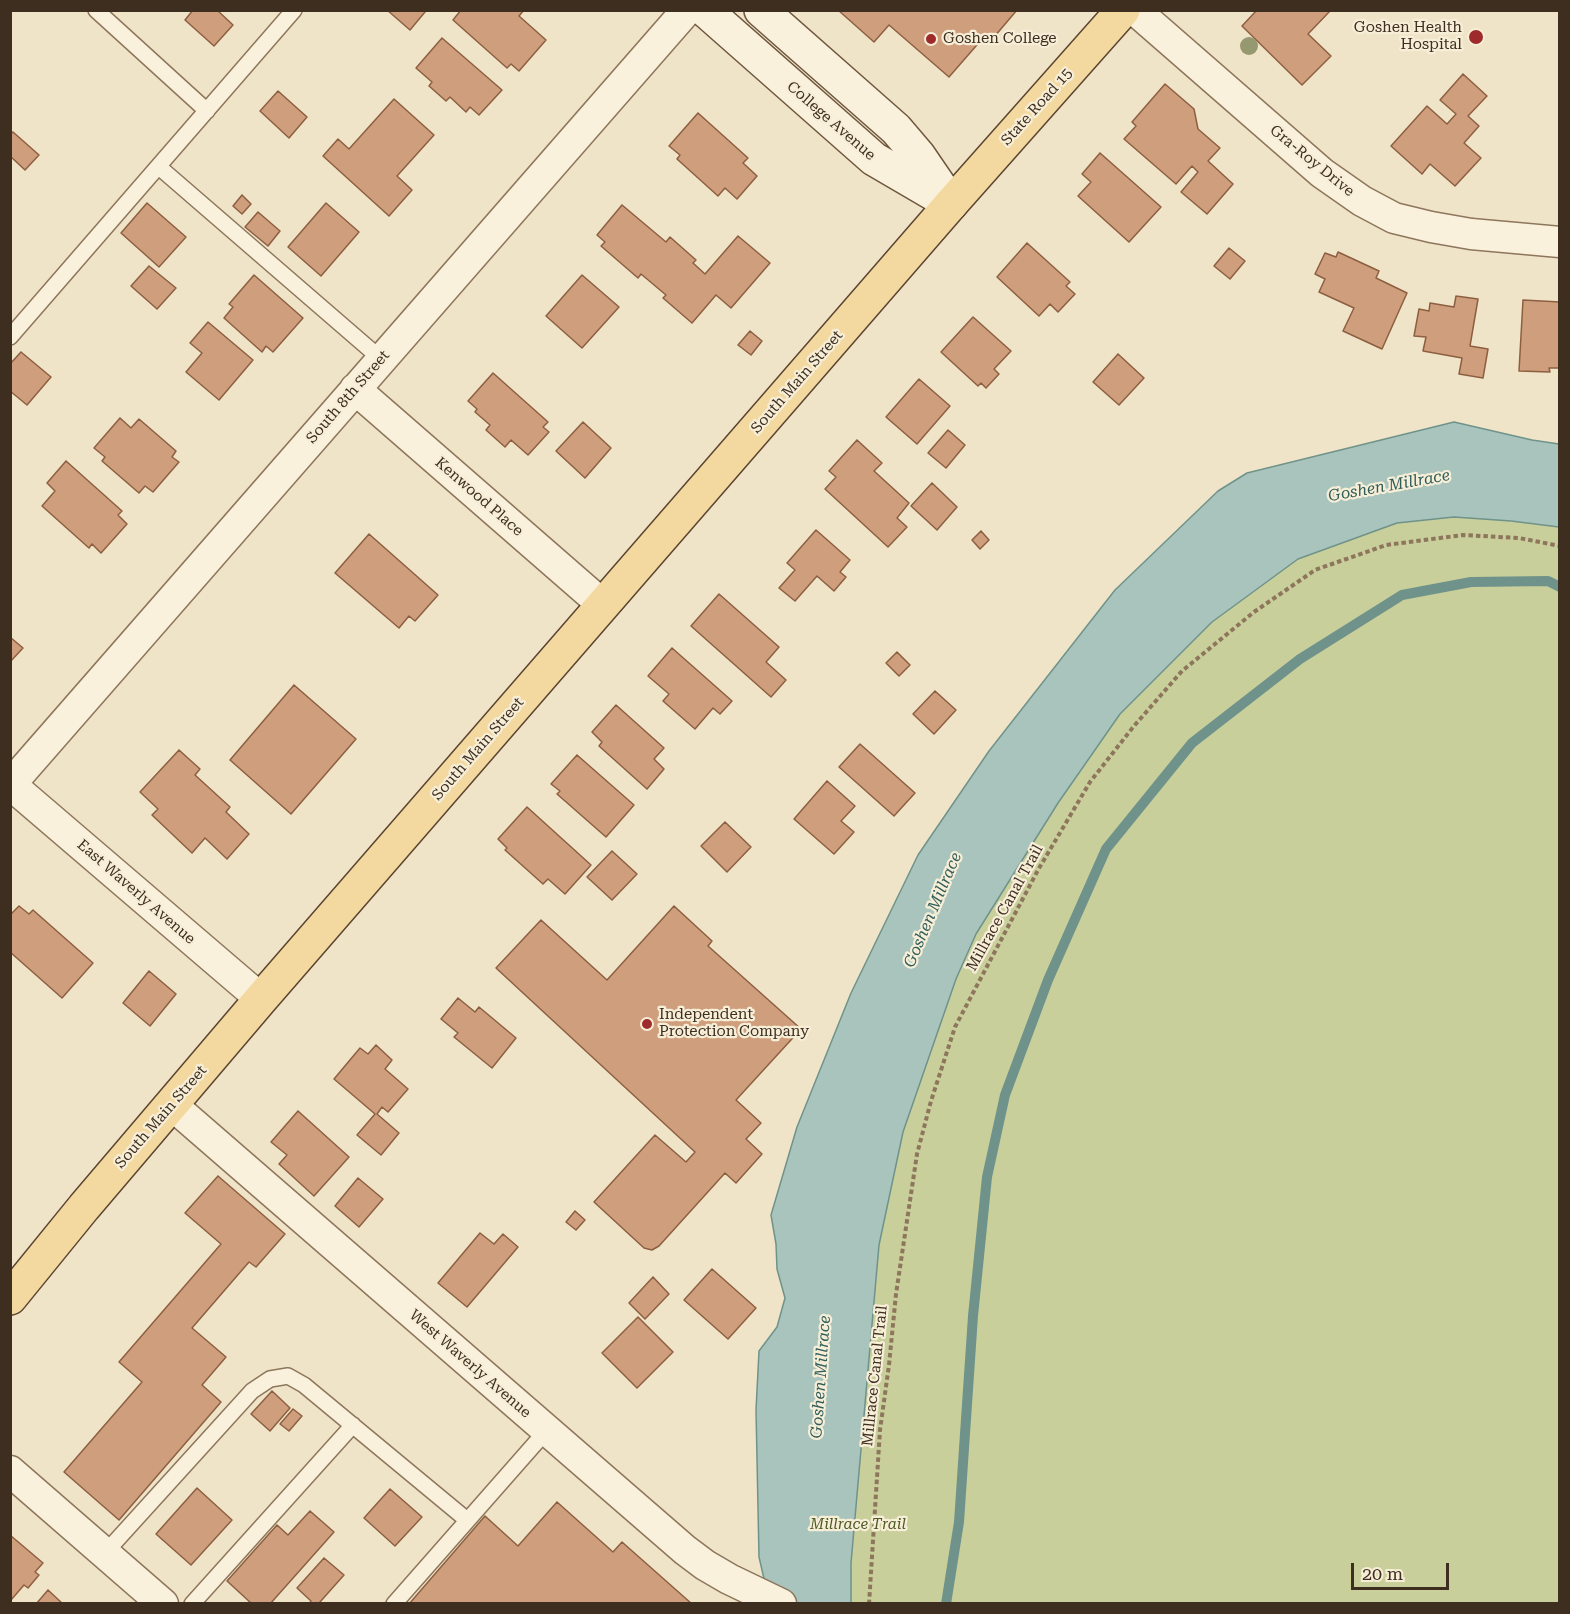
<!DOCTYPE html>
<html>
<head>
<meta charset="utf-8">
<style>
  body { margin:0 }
  #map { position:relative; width:1570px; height:1614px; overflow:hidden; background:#f0e4c8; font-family:"Roboto Serif",serif }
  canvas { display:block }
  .frame { position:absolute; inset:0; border:12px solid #3d2e20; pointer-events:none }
  .scale { position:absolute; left:1351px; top:1563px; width:98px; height:27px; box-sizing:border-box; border:3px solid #3d2e20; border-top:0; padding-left:8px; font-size:18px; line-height:21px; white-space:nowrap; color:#3d2e20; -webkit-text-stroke:4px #f7eed8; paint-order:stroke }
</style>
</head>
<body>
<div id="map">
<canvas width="1570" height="1614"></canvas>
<div class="frame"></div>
<div class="scale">20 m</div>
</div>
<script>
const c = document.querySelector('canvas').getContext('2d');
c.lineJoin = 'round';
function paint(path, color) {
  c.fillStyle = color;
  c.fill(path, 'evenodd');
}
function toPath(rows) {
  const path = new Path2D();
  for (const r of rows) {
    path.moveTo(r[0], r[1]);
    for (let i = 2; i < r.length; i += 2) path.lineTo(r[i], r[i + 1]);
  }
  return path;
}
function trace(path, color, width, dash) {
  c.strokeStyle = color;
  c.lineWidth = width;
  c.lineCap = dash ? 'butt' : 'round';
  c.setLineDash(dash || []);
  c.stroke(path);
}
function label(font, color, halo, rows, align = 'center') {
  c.font = font + ' "Roboto Serif",serif';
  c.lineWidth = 4.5;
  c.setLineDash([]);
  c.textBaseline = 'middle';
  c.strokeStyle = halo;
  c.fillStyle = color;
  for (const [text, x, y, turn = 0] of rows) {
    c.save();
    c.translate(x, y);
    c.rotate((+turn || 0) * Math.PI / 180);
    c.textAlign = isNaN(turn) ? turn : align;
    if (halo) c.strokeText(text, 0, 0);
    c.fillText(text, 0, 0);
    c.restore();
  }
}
const green = toPath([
  [1559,489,1559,1603,760,1604,968,858,1258,525]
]);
const water = toPath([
  [1454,422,1532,440,1559,444,1559,527,1511,521,1454,517,1397,523,1298,559,1212,622,1120,714,1058,803,976,934,956,979,903,1132,879,1245,851,1563,851,1603,763,1603,765,1583,759,1557,756,1410,759,1351,777,1327,785,1298,777,1269,776,1244,771,1215,797,1127,851,993,918,855,989,751,1115,590,1218,491,1247,473,1454,422]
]);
const stream = toPath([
  [946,1604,959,1522,973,1316,987,1177,1005,1095,1048,980,1106,849,1192,743,1300,659,1402,595,1471,582,1548,581,1560,587]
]);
const building = toPath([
  [193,10,217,10,233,25,214,46,185,20,193,10],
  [387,10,423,10,425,12,410,30,387,10],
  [461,10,524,10,519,16,546,40,519,71,511,64,507,68,453,20,461,10],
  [838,10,1017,10,989,43,983,38,949,77,889,25,874,42,838,10],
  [1257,10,1331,10,1308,34,1331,56,1302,85,1242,26,1257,10],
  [442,38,502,90,479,115,470,107,466,112,450,97,446,101,429,86,432,82,416,68,442,38],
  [1463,74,1487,96,1468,116,1479,126,1464,143,1481,158,1455,186,1430,164,1422,174,1391,146,1427,106,1447,124,1456,114,1440,100,1463,74],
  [1165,84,1194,109,1198,129,1220,148,1208,161,1233,184,1207,214,1181,192,1198,172,1192,166,1176,184,1124,139,1136,126,1132,122,1165,84],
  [278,91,307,117,289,138,260,111,278,91],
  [394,99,434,135,397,176,412,190,389,216,323,156,338,139,349,149,394,99],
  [698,113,748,158,743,163,757,176,737,199,725,188,718,196,677,159,680,155,669,146,698,113],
  [13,132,39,155,25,170,10,156,10,135,13,132],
  [1100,153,1161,207,1129,242,1078,196,1091,182,1082,174,1100,153],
  [242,195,251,204,242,214,233,206,242,195],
  [147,203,186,237,159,267,121,233,147,203],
  [326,203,359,232,321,276,288,247,326,203],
  [622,205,666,242,670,237,696,260,693,263,705,274,738,236,770,263,731,308,716,295,692,323,663,298,666,295,641,274,638,278,601,246,605,242,597,235,622,205],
  [258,212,280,231,268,246,245,227,258,212],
  [1027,243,1070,282,1066,286,1075,294,1058,312,1050,304,1039,316,997,277,1027,243],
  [1229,248,1245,261,1230,279,1214,266,1229,248],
  [1338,252,1379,271,1376,278,1407,293,1382,349,1343,331,1354,308,1319,292,1325,279,1315,274,1325,253,1336,257,1338,252],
  [149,266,176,288,157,309,131,286,149,266],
  [254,275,303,318,273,352,266,346,262,352,224,318,233,307,229,304,254,275],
  [582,275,619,307,582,348,546,316,582,275],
  [1456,296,1478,299,1470,346,1488,349,1483,378,1459,374,1462,358,1423,351,1426,337,1414,336,1419,309,1429,311,1430,303,1454,307,1456,296],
  [1523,300,1560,302,1560,368,1549,368,1550,372,1519,371,1523,300],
  [973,317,1011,351,994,369,999,374,986,388,981,383,978,386,941,352,973,317],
  [208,322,253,360,219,400,186,372,202,353,190,343,208,322],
  [750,331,762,341,751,355,738,345,750,331],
  [21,352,51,377,27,405,10,391,10,364,21,352],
  [1118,354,1144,378,1119,405,1093,382,1118,354],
  [493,373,548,422,543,427,549,432,528,455,511,440,505,447,486,430,490,425,475,412,477,409,468,401,493,373],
  [919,379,950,406,917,444,886,417,919,379],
  [120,418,131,428,139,419,176,451,172,457,179,462,153,492,145,486,139,493,102,461,105,457,94,448,120,418],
  [583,422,611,448,585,478,556,451,583,422],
  [948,430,965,445,946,468,928,453,948,430],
  [857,440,882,463,874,471,909,503,897,518,907,527,888,547,825,489,836,477,829,471,857,440],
  [66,461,122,511,118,515,127,524,101,553,92,544,89,548,42,506,55,491,47,483,66,461],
  [932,483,957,507,937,530,911,506,932,483],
  [816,530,850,560,840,572,846,577,834,591,817,576,795,601,779,588,795,570,787,563,816,530],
  [981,531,989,540,980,549,972,540,981,531],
  [369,534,438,595,415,621,409,616,399,628,335,573,369,534],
  [719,594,779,647,766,662,786,680,771,697,691,626,719,594],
  [10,637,23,648,10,662,10,637],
  [672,648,732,701,720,714,713,708,695,729,663,701,669,694,648,676,672,648],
  [897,652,910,665,899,676,886,663,897,652],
  [294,685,356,739,291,814,230,760,294,685],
  [935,691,956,710,934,734,913,714,935,691],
  [616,705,664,748,654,759,664,769,647,789,599,746,602,742,592,732,616,705],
  [860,744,915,793,894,816,839,767,860,744],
  [179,750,200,769,195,775,230,807,226,812,249,834,227,859,205,838,192,853,152,815,158,809,140,792,179,750],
  [577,755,634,805,606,837,557,794,560,791,551,784,577,755],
  [827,781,855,806,841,821,854,832,834,854,794,819,827,781],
  [527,807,591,865,565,894,548,879,543,884,505,850,507,848,498,839,527,807],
  [725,822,751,847,727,872,701,846,725,822],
  [612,851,637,874,612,900,587,877,612,851],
  [19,906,29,914,33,910,93,963,62,998,10,952,10,915,19,906],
  [674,906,712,941,708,946,801,1029,736,1100,761,1123,746,1139,762,1154,736,1183,725,1173,659,1246,652,1250,644,1248,594,1202,655,1135,686,1162,695,1152,496,968,541,920,607,980,674,906],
  [149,971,176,994,150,1026,123,1003,149,971],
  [458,998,475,1012,479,1007,516,1038,492,1068,454,1037,458,1033,441,1019,458,998],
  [376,1045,392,1060,385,1069,408,1089,388,1112,382,1107,377,1114,399,1133,381,1155,357,1135,375,1114,334,1079,360,1048,368,1054,376,1045],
  [298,1111,349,1157,314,1196,279,1164,287,1155,271,1142,298,1111],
  [218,1176,285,1234,256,1267,249,1262,192,1328,226,1357,202,1385,221,1402,119,1520,64,1472,142,1382,119,1362,221,1244,185,1213,218,1176],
  [358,1178,383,1199,359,1227,335,1206,358,1178],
  [575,1211,585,1220,576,1230,566,1222,575,1211],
  [480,1233,494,1244,503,1234,518,1247,467,1307,438,1283,480,1233],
  [712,1269,756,1308,728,1339,684,1300,712,1269],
  [653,1277,669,1294,645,1319,629,1303,653,1277],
  [638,1317,673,1352,637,1388,602,1353,638,1317],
  [272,1391,290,1408,270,1431,251,1414,272,1391],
  [293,1409,302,1416,289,1431,280,1424,293,1409],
  [197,1488,232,1520,191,1565,156,1534,197,1488],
  [390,1489,422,1517,395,1546,364,1518,390,1489],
  [557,1502,613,1552,622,1542,692,1604,409,1604,485,1516,518,1546,557,1502],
  [310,1511,334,1532,270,1604,252,1604,227,1581,277,1525,288,1535,310,1511],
  [10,1535,43,1563,35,1572,39,1575,28,1588,24,1585,11,1600,10,1535],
  [324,1558,344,1575,320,1602,322,1604,309,1604,311,1601,297,1588,324,1558],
  [48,1590,63,1604,36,1604,48,1590]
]);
const path = toPath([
  [869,1604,880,1430,889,1365,896,1294,917,1154,931,1101,955,1027,1038,870,1090,782,1134,726,1182,671,1254,612,1315,570,1386,545,1463,535,1519,538,1560,546]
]);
const lane = toPath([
  [96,10,207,111],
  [159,167,381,359],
  [10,337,294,10],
  [105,1553,252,1391,270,1379,288,1376,304,1385,467,1520],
  [192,1604,353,1425],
  [394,1604,547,1430]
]);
const street = toPath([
  [1135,10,1322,173,1362,201,1394,218,1431,227,1471,234,1560,242],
  [355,389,603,605],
  [10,784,261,999],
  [10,785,687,10],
  [172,1105,685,1550,705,1565,729,1579,781,1604],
  [10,1471,163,1604]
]);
const secondary = toPath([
  [705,10,874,159,951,204],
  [761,10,896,129,919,156,947,197]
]);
const primary = toPath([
  [10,1298,84,1207,261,999,951,204,1123,10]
]);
const trees = [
  [1249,46]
];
const markers = [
  [1476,37,8,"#9e2a2b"],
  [931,39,6,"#9e2a2b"],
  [647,1024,6,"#9e2a2b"]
];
const poiNames = [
  ["Goshen Health",1462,28,"right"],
  ["Hospital",1462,45,"right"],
  ["Goshen College",943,39],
  ["Independent",659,1015],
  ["Protection Company",659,1032]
];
const streetNames = [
  ["State Road 15",1037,107,-48],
  ["College Avenue",831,121,41],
  ["Gra-Roy Drive",1312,161,39],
  ["South Main Street",797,382,-49],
  ["South 8th Street",348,397,-49],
  ["Kenwood Place",479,497,41],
  ["South Main Street",478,749,-49],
  ["East Waverly Avenue",136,892,41],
  ["Millrace Canal Trail",1005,908,-61],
  ["South Main Street",161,1117,-49],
  ["West Waverly Avenue",470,1364,41],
  ["Millrace Canal Trail",875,1376,-84]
];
const parkNames = [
  ["Millrace Trail",858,1525]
];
const waterNames = [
  ["Goshen Millrace",1389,486,-10],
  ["Goshen Millrace",933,910,-67],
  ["Goshen Millrace",821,1377,-86]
];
paint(green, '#c9cf9b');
paint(water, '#a9c4bc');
trace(water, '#6f938a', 1.5);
trace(stream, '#6f938a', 10);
paint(building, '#cf9f7d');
trace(building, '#8d5f41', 1.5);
trace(lane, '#8d765c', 18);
trace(street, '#8d765c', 33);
trace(secondary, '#6f573f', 36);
trace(primary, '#5b4430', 36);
trace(path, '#8d765c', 4, [4.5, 3]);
trace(lane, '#faf1dc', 15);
trace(street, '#faf1dc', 30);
trace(secondary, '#faf1dc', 33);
trace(primary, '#f3d9a0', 33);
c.fillStyle = '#96986f';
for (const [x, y] of trees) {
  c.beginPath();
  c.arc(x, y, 9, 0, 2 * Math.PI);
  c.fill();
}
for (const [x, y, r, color] of markers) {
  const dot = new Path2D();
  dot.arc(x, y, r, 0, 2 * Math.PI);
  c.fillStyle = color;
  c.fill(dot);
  trace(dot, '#f7eed8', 2);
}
label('15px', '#3d2e20', '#f7eed8', poiNames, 'left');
label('15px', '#3d2e20', '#f7eed8', streetNames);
label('italic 15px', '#4d5a26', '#f7eed8', parkNames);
label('italic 16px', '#2f5d5a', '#f7eed8', waterNames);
</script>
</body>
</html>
